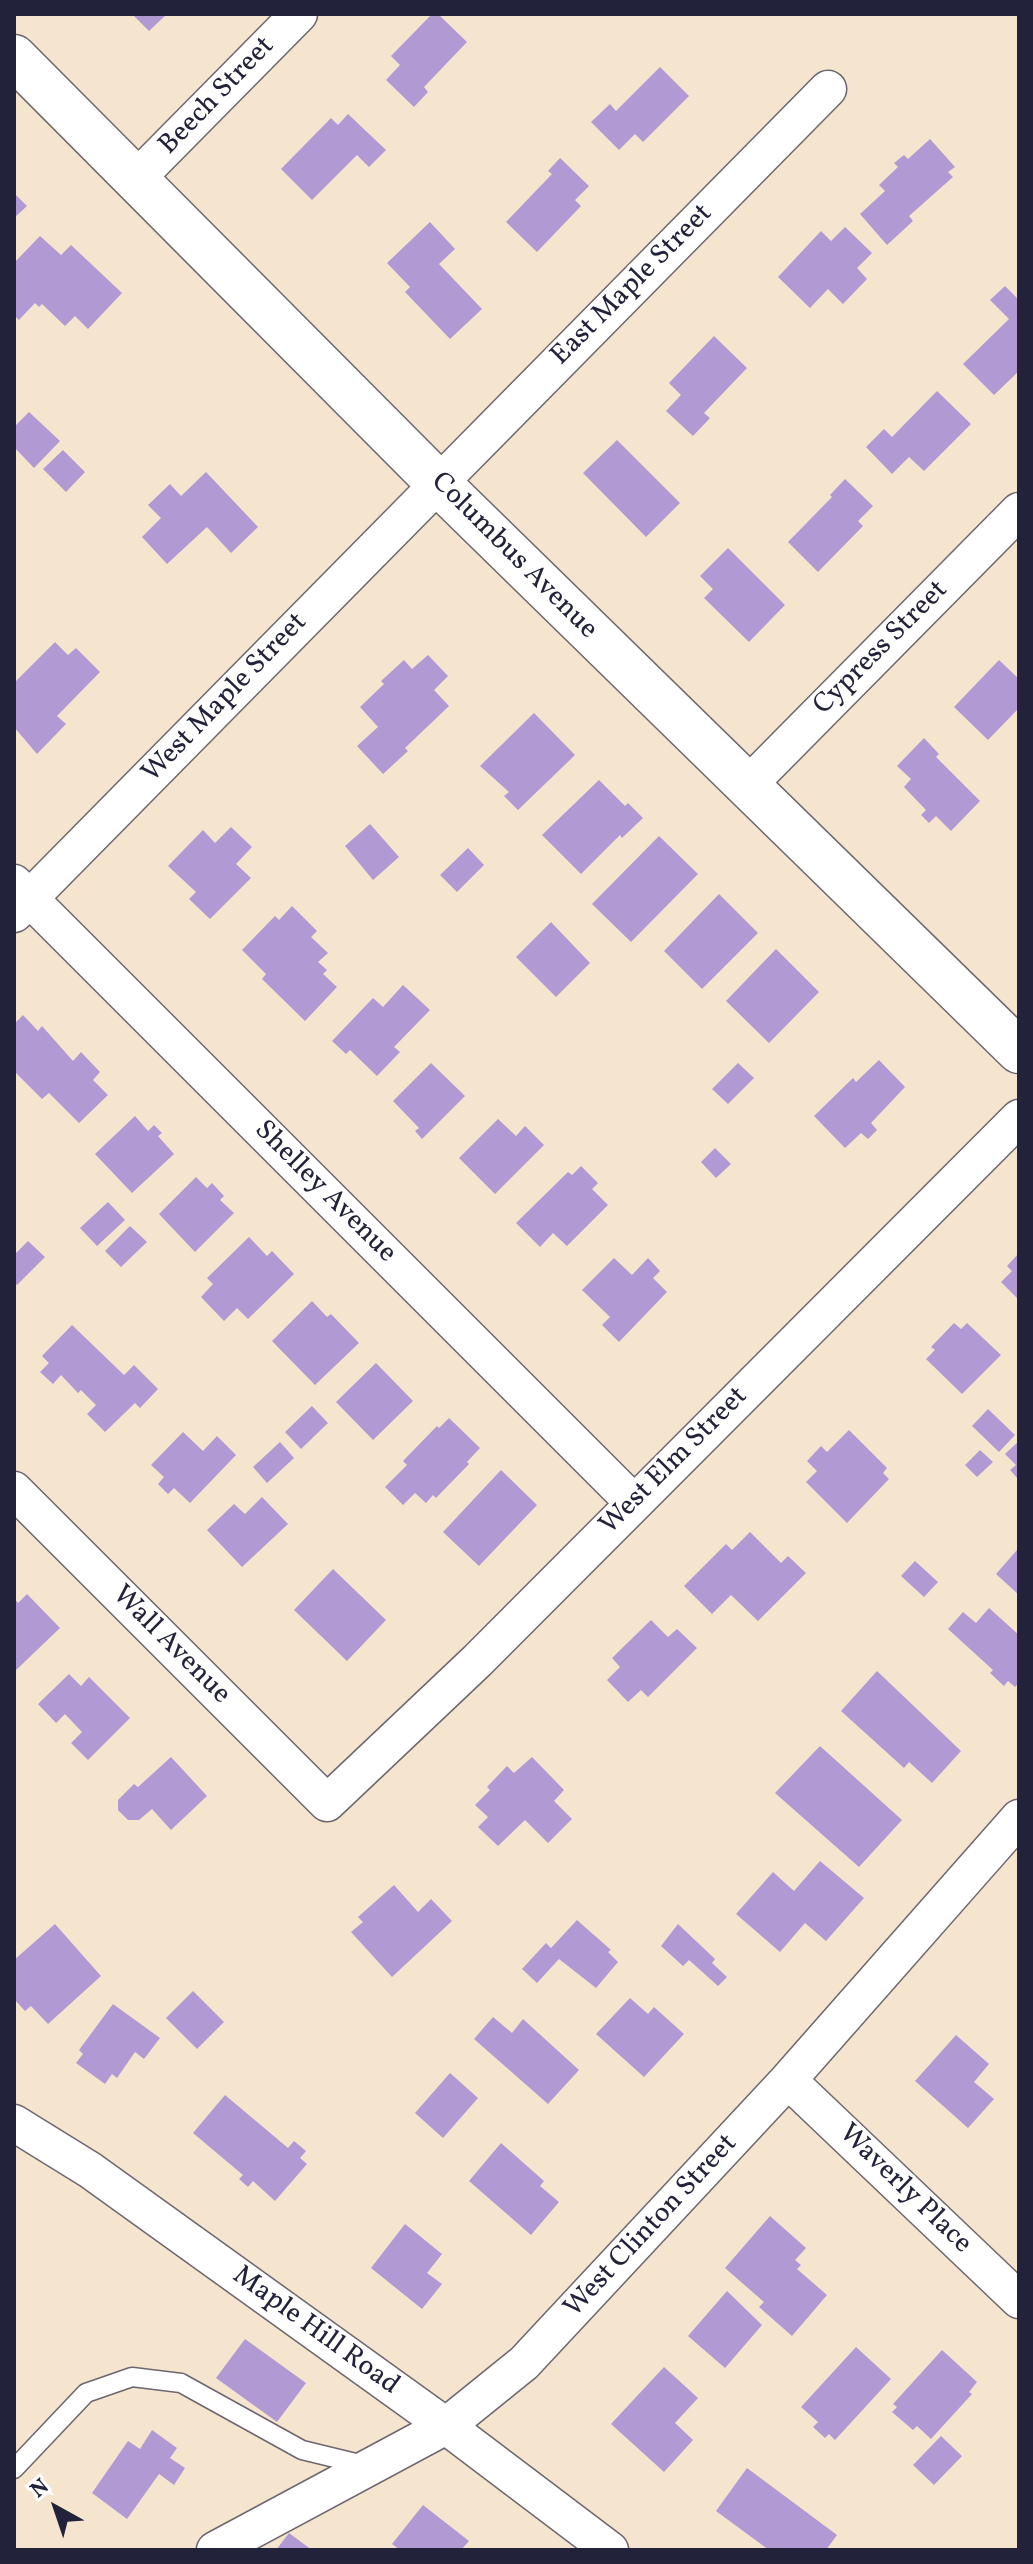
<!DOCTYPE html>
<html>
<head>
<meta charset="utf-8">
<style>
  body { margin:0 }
  #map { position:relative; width:1033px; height:2564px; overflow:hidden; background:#f5e5cf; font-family:Vollkorn,serif }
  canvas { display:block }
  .frame { position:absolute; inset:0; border:16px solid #22223b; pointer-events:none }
  .north { position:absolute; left:16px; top:2468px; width:80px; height:80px; -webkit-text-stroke:6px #fff; paint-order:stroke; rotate:320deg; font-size:22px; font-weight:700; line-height:32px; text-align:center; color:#22223b }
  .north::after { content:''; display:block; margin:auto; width:28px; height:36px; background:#22223b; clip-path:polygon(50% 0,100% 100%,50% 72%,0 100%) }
</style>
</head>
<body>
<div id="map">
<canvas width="1033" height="2564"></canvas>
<div class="frame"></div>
<div class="north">N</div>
</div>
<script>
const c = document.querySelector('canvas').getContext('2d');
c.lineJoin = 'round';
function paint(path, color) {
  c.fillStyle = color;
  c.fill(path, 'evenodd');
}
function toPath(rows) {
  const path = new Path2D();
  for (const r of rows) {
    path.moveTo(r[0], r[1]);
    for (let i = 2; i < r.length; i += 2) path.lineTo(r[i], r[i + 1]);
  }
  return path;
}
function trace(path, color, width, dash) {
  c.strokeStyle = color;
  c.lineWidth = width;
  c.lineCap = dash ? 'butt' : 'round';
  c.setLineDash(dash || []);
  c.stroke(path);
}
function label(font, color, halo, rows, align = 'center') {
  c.font = font + ' Vollkorn,serif';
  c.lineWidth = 6;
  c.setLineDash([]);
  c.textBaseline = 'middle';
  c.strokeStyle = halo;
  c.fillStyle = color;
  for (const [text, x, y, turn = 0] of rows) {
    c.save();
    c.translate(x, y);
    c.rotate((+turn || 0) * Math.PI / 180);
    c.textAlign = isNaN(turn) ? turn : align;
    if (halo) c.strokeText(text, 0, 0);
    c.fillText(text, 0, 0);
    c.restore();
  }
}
const building = toPath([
  [132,14,167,14,149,31],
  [432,14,438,14,467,42,424,87,428,92,414,107,386,80,400,65,391,56],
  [660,67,689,96,643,142,635,134,619,150,591,122,610,104,616,111],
  [348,114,386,150,369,167,357,155,312,200,281,169,331,118,338,125],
  [930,139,955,167,948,172,953,177,909,216,913,221,887,245,860,214,885,191,879,185,898,167,894,163,904,155,908,159],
  [560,158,589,186,575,200,581,206,537,252,506,222,552,174,548,171],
  [14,193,27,206,14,218],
  [430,222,455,249,439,264,482,309,450,339,405,292,410,287,387,263],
  [845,227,872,253,857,268,867,279,843,304,828,289,810,308,778,277,821,231,831,241],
  [40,236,61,255,71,245,122,293,88,329,75,316,65,326,42,304,39,307,35,303,19,320,14,315,14,263],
  [1005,286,1019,300,1019,371,994,395,963,364,1009,319,990,300],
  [714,336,747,368,704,413,710,418,693,436,666,411,681,395,669,383],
  [937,391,971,424,924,471,909,457,892,474,866,447,884,429,892,437],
  [29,412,60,441,34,468,14,447,14,427],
  [617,440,680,503,646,537,583,473],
  [63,450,85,472,66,492,43,469],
  [206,472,258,527,231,553,207,527,167,564,142,537,161,518,148,505,170,484,181,496],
  [845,479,873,506,858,521,863,526,818,572,788,542,832,497,830,495],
  [728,548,785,605,749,642,704,598,713,589,700,576],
  [55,642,68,655,76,648,100,672,57,716,66,724,37,754,14,727,14,683],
  [428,655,448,676,434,690,449,706,405,748,408,751,383,774,357,746,378,727,360,707,384,684,381,681,404,660,412,669],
  [999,660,1019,679,1019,708,988,740,954,707],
  [534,713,575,755,518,810,504,796,509,792,480,766],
  [924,738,939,754,936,757,980,801,951,831,936,816,929,823,921,815,926,810,904,787,911,779,897,766],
  [599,780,625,806,628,803,643,818,622,838,620,835,581,874,542,835],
  [370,824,399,857,373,880,345,846],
  [231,827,252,847,236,864,251,878,210,919,189,899,196,892,168,866,203,830,215,843],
  [659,836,698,874,631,942,592,904],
  [468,848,484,865,457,892,440,875],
  [719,894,758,933,702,989,664,951],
  [292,906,317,931,311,937,328,953,318,962,327,970,323,974,337,987,305,1021,262,979,266,974,242,950,275,916,279,920],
  [551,922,590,963,556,997,516,957],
  [776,949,819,992,769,1043,726,1001],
  [403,985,430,1010,394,1047,400,1052,377,1076,350,1050,346,1054,332,1041,373,998,383,1007],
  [23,1015,38,1031,42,1026,73,1061,81,1052,100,1072,93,1080,108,1095,79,1123,49,1093,42,1099,14,1071,14,1024],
  [879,1060,905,1087,871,1123,877,1130,868,1139,861,1133,845,1148,814,1116,853,1078,856,1082],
  [431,1063,465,1096,422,1139,415,1131,419,1128,393,1101],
  [738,1063,754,1078,728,1104,712,1089],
  [135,1116,148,1131,154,1125,162,1133,158,1136,174,1154,132,1193,95,1154],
  [498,1119,516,1136,525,1126,544,1145,495,1194,459,1158],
  [715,1148,731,1164,716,1178,701,1162],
  [581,1166,598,1183,592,1189,608,1205,567,1246,553,1233,540,1247,516,1223,568,1172,572,1175],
  [196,1177,207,1188,212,1183,224,1196,220,1200,234,1213,195,1252,159,1214],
  [108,1202,125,1220,97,1246,80,1228],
  [130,1226,147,1242,121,1267,105,1251],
  [249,1237,267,1256,272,1251,294,1274,248,1319,237,1308,224,1321,201,1297,213,1284,207,1278],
  [28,1241,45,1257,17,1285,14,1282,14,1255],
  [1019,1253,1019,1300,1001,1282,1012,1271,1007,1266],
  [614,1258,632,1275,648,1258,660,1271,653,1278,667,1292,619,1342,602,1325,610,1317,582,1290],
  [312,1301,327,1317,331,1314,359,1343,315,1385,272,1341],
  [954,1323,961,1329,967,1323,1001,1355,962,1394,926,1359,935,1350,931,1347],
  [72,1325,124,1375,134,1365,158,1389,140,1408,135,1403,105,1432,87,1414,96,1405,81,1390,78,1393,61,1375,53,1384,40,1372,49,1363,42,1356],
  [376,1363,413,1401,373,1440,336,1402],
  [312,1406,328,1423,301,1449,285,1432],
  [988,1409,1015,1435,999,1452,972,1426],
  [449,1418,480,1448,467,1462,469,1464,436,1498,433,1495,426,1503,415,1493,403,1505,385,1487,407,1465,403,1461,437,1426,439,1428],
  [849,1430,887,1468,883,1473,889,1479,847,1523,806,1482,817,1471,807,1461,821,1446,827,1452],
  [183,1432,203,1451,217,1436,236,1455,190,1503,174,1488,168,1494,158,1484,164,1477,151,1465],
  [1019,1441,1019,1480,1010,1470,1016,1465,1005,1454],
  [280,1442,294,1458,267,1483,253,1467],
  [980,1450,993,1462,977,1477,965,1465],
  [501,1470,537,1505,479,1566,443,1532],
  [262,1497,288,1524,242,1567,207,1530,234,1504,245,1514],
  [750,1532,781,1563,788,1556,806,1573,758,1621,731,1595,712,1614,684,1586,726,1544,732,1550],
  [1017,1550,1019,1551,1019,1595,996,1574],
  [915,1561,938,1582,924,1597,901,1576],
  [333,1569,386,1620,347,1661,294,1610],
  [27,1594,60,1628,14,1672,14,1598,18,1603],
  [989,1608,1019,1635,1019,1683,1015,1687,1008,1681,1004,1686,990,1673,993,1670,948,1629,963,1612,976,1623],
  [651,1620,668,1637,677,1629,697,1648,648,1697,641,1690,628,1702,607,1680,620,1667,612,1658],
  [877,1671,961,1751,932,1783,909,1762,904,1768,841,1711],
  [69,1674,81,1686,89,1677,130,1718,88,1760,71,1743,82,1732,65,1714,56,1723,38,1704],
  [820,1746,902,1820,859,1867,775,1793],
  [171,1757,207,1796,171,1830,152,1809,139,1820,128,1820,118,1810,118,1800,134,1784,138,1787],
  [532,1757,564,1790,554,1801,572,1819,548,1843,525,1820,498,1846,478,1827,488,1817,475,1805,490,1790,487,1787,507,1766,514,1773],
  [820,1861,864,1898,826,1941,805,1923,780,1952,736,1914,773,1872,794,1891],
  [394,1885,418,1912,431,1899,452,1921,392,1977,351,1932,363,1922,358,1917],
  [577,1920,611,1950,608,1952,618,1962,596,1988,559,1959,537,1983,522,1969,546,1943,551,1948],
  [55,1924,101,1976,48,2024,31,2006,25,2011,14,1999,16,1995,14,1992,14,1960],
  [678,1924,715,1959,712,1963,727,1977,718,1986,689,1960,683,1966,661,1946],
  [193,1991,224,2022,197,2049,166,2018],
  [630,1998,648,2014,654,2007,684,2034,644,2077,596,2034],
  [113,2004,160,2038,144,2059,135,2052,117,2078,112,2074,105,2084,76,2063,83,2054,79,2050],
  [493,2017,512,2033,523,2019,579,2070,548,2104,474,2039],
  [956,2035,989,2064,974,2082,994,2099,968,2128,915,2081],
  [450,2073,478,2098,443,2138,415,2113],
  [225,2095,288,2148,294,2141,306,2151,300,2158,307,2164,275,2201,253,2181,248,2187,239,2179,243,2175,193,2133],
  [501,2143,544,2181,540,2186,559,2202,531,2235,469,2181],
  [770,2216,806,2248,795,2260,801,2265,797,2269,827,2295,792,2336,759,2307,764,2302,725,2268],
  [405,2224,442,2254,427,2273,442,2284,422,2309,371,2268],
  [727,2291,762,2325,725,2368,688,2336],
  [245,2339,306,2383,277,2422,216,2378],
  [856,2347,891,2379,835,2440,829,2434,825,2438,813,2427,818,2422,801,2407],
  [942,2350,977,2382,969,2392,972,2394,931,2439,917,2426,913,2430,892,2412,897,2407,893,2404],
  [664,2367,698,2398,675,2423,693,2440,664,2472,611,2424],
  [152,2430,177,2448,170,2458,185,2468,174,2485,159,2474,127,2519,92,2493,128,2441,140,2449],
  [941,2436,962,2456,934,2485,913,2465],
  [747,2468,837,2535,826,2550,769,2550,716,2511],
  [423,2505,469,2541,461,2550,400,2550,392,2544],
  [289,2533,312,2550,276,2550]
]);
const lane = toPath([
  [14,2469,86,2393,132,2377,181,2383,302,2450,368,2466]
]);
const street = toPath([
  [136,179,299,14],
  [746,787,1019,511],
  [14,883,634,1503],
  [14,914,828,89],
  [14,1490,327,1803,477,1661,1019,1118],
  [788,2080,1019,2300],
  [14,2123,90,2170,446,2426,610,2550],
  [215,2550,446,2426,524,2363,788,2080,1019,1818]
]);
const secondary = toPath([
  [14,57,438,483,1019,1051]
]);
const streetNames = [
  ["Beech Street",218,97,-46],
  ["East Maple Street",633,286,-45],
  ["Columbus Avenue",513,557,45],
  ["Cypress Street",882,649,-45],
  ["West Maple Street",226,699,-46],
  ["Shelley Avenue",324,1193,45],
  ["West Elm Street",675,1462,-45],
  ["Wall Avenue",170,1646,45],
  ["Waverly Place",904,2190,44],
  ["West Clinton Street",652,2227,-47],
  ["Maple Hill Road",315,2332,36]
];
paint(building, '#b199d4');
trace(lane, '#6c666f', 21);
trace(street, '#6c666f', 39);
trace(secondary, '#6c666f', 47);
trace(lane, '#fff', 18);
trace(street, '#fff', 36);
trace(secondary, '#fff', 44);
label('28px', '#22223b', '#fff', streetNames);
</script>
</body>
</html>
